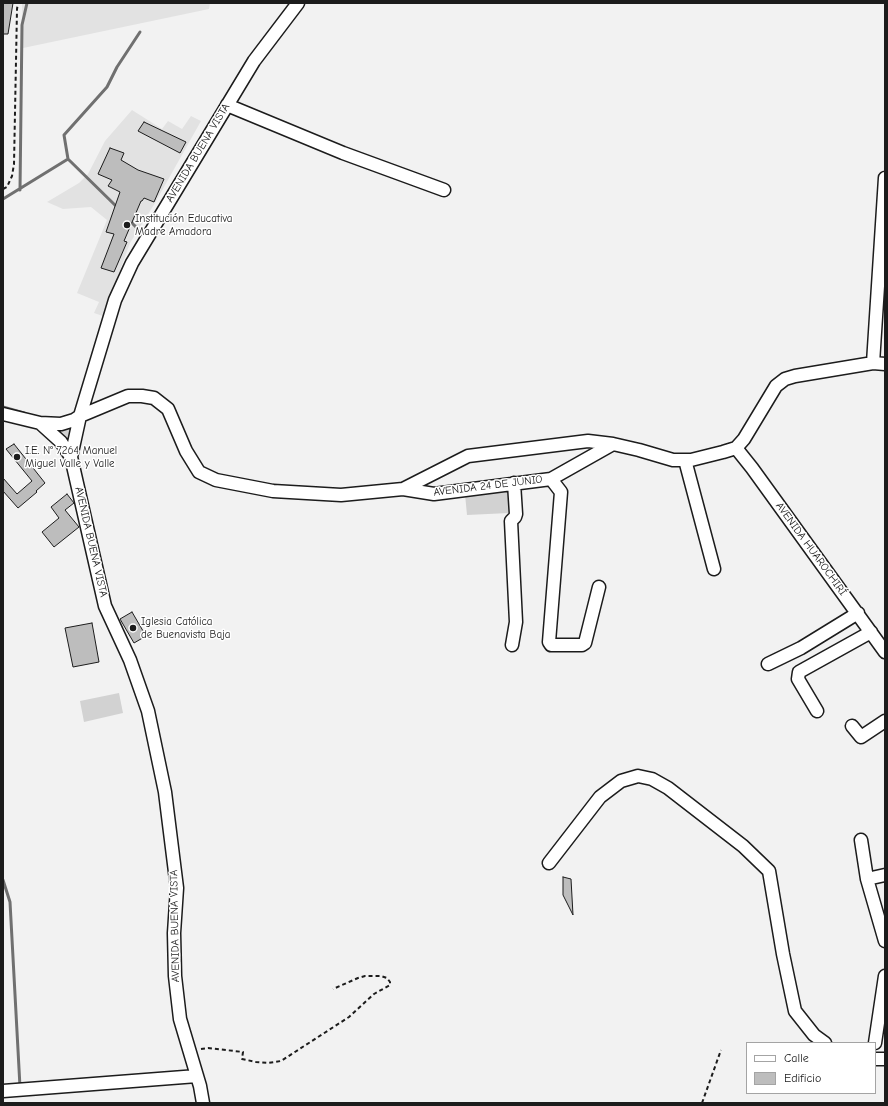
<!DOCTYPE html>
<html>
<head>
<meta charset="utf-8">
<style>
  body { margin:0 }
  #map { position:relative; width:888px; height:1106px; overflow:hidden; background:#f2f2f2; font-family:"Comic Neue",sans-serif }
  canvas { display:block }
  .frame { position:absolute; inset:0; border:4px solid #1c1c1c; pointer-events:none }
  .legend { position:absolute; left:746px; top:1042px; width:130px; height:52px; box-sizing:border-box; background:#fff; border:1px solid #a4a4a4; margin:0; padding:5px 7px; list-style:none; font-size:12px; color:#1c1c1c }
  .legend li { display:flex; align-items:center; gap:8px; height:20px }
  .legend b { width:20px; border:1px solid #a4a4a4 }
</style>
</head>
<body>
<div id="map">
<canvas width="888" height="1106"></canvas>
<div class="frame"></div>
<ul class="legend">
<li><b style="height:5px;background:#fff"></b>Calle</li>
<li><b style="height:11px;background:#bdbdbd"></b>Edificio</li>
</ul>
</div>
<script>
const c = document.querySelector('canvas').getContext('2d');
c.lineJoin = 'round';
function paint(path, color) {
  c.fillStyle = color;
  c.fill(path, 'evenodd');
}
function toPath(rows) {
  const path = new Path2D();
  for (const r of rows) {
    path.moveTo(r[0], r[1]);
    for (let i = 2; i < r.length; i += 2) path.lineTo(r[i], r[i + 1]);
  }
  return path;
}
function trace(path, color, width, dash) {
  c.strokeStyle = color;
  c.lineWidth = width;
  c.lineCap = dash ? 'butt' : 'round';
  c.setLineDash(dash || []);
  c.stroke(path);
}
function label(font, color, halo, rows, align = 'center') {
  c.font = font + ' "Comic Neue",sans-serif';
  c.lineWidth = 3;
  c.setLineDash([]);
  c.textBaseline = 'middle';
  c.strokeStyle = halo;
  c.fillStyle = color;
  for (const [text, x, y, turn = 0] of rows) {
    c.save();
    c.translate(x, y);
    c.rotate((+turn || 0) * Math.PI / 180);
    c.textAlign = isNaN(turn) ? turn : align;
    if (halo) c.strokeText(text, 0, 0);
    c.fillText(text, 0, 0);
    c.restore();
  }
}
const built = toPath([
  [22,3,210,3,209,9,23,48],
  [132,110,162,129,168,121,182,129,191,116,201,121,155,203,130,243,103,316,94,313,99,302,77,293,107,220,91,207,63,209,47,202,79,183,88,174,105,141]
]);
const green = toPath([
  [74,426,69,448,54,429],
  [508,491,509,513,467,515,465,494],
  [119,693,123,713,84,722,80,701]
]);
const stream = toPath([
  [68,159,64,135,107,87,117,67,140,32],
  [20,190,22,25,27,3],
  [3,199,68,159,118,208],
  [130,221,142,233,140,240],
  [3,407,24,413],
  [3,880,10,902,20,1087]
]);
const building = toPath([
  [3,3,13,3,8,34,3,34,3,3],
  [144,122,186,142,180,153,138,131,144,122],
  [110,148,124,153,121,160,138,170,164,179,154,202,144,198,142,201,141,201,124,241,127,242,114,272,101,268,114,234,106,232,120,192,108,186,112,180,98,174,110,148],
  [14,444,45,483,36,491,37,492,18,508,3,491,3,478,17,494,32,481,6,449,14,444],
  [67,494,74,503,65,510,79,527,54,547,42,532,59,518,51,507,67,494],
  [132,612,146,636,134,643,120,619,132,612],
  [92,623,99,662,73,667,65,628,92,623],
  [563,877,571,879,573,915,563,895,563,877]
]);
const path = toPath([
  [3,189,7,187,12,176,14,164,17,9,18,3],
  [201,1049,208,1048,243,1052,242,1059,256,1062,268,1063,281,1061,349,1017,374,994,390,985,390,982,387,978,381,976,365,976,358,978,333,989],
  [702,1103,721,1050]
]);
const minor = toPath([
  [227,105,343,153,444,190],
  [873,363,885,178],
  [3,414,40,423,61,424,74,420,80,416,128,396,142,396,154,398,168,409,186,451,199,472,216,480,273,491,341,495,403,489,468,456,588,441,613,444,639,450,673,460,691,460,723,452,736,448,744,439,776,386,785,379,795,376,873,363,885,364],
  [40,423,61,442,71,457],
  [736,448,752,468,885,652],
  [685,460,714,569],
  [551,479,561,492,549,642,551,645,582,645,585,643,599,587],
  [403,489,434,494,551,479,613,444],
  [512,645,516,622,511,521,515,517,516,514,514,483],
  [768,664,801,648,858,613],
  [817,711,798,679,799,672,871,632],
  [852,726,861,737,885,721],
  [861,840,867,879,885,941],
  [549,863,600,797,621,781,638,776,652,779,668,788,743,846,769,871,783,954,795,1011,814,1035,825,1043],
  [867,879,885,875],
  [875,1043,885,976],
  [875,1059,885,1059],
  [3,1091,197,1076],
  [203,1103,200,1086,180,1019,175,976,174,933,177,888,165,792,148,711,130,660,105,606,71,457,80,416,115,300,132,263,254,61,298,3]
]);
const markers = [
  [127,225,4,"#1c1c1c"],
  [17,457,4,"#1c1c1c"],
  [133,628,4,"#1c1c1c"]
];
const streetNames = [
  ["AVENIDA BUENA VISTA",198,153,-59],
  ["AVENIDA 24 DE JUNIO",488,486,-7],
  ["AVENIDA BUENA VISTA",91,542,77],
  ["AVENIDA HUAROCHIRÍ",811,549,54],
  ["AVENIDA BUENA VISTA",175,926,-91]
];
const poiNames = [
  ["Institución Educativa",135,219],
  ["Madre Amadora",135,232],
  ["I.E. N° 7264 Manuel",25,451],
  ["Miguel Valle y Valle",25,464],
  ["Iglesia Católica",141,622],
  ["de Buenavista Baja",141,635]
];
paint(built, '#e2e2e2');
paint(green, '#d2d2d2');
trace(stream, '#707070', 3);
paint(building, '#bdbdbd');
trace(building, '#1c1c1c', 1);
trace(minor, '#1c1c1c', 15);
trace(path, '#1c1c1c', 2, [4, 3]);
trace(minor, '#fff', 12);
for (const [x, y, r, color] of markers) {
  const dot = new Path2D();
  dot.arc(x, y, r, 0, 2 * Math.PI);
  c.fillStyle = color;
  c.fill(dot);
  trace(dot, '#fff', 1.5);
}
label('11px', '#1c1c1c', '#fff', streetNames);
label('11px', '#1c1c1c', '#fff', poiNames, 'left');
</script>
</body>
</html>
